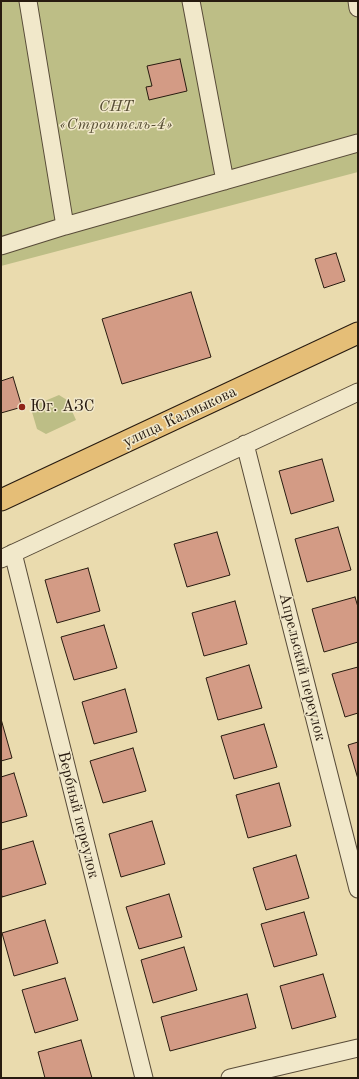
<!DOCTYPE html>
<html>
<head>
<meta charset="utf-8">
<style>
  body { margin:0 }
  #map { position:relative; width:359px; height:1079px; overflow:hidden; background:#eadbae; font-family:"Old Standard TT",serif }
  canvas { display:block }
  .frame { position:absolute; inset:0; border:2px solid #281b10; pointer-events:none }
</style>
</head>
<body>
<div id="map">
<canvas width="359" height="1079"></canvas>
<div class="frame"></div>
</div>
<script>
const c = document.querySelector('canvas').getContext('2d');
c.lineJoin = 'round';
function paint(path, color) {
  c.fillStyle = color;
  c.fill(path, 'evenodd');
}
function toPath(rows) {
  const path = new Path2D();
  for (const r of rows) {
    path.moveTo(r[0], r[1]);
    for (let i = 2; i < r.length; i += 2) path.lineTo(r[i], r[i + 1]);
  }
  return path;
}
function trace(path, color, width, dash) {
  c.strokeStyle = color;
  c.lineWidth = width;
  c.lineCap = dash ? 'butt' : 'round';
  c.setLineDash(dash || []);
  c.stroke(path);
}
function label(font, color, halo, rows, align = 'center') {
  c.font = font + ' "Old Standard TT",serif';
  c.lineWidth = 3;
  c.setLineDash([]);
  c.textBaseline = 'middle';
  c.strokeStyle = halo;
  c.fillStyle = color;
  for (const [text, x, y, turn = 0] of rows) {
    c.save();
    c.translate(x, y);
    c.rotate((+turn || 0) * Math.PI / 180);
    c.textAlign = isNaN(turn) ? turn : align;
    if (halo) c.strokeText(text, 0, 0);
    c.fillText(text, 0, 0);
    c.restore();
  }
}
const green = toPath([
  [1,1,358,1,358,172,1,266],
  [59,395,67,400,76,420,46,434,37,429,32,412,33,406]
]);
const building = toPath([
  [180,59,187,91,149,100,146,87,152,86,147,66,180,59],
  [336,253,345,281,324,288,315,259,336,253],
  [191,292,211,357,122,384,102,319,191,292],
  [13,377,22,407,1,413,1,381,13,377],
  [322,459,334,501,291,514,279,471,322,459],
  [338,527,351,570,307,582,295,539,338,527],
  [217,532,230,575,187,587,174,544,217,532],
  [88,568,100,611,57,623,45,580,88,568],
  [355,597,358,607,358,642,324,652,312,609,355,597],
  [235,601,247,644,204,656,192,613,235,601],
  [104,625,117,668,74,680,61,637,104,625],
  [249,665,262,708,218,720,206,678,249,665],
  [358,667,358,713,345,717,332,674,358,667],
  [125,689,137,732,94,744,82,702,125,689],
  [1,719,12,758,1,761,1,719],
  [264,724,277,767,234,779,221,736,264,724],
  [358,742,358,779,348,745,358,742],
  [133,748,146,791,103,803,90,761,133,748],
  [14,773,27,816,1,823,1,777,14,773],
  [279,783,291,826,248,838,236,795,279,783],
  [152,821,165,864,121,877,109,834,152,821],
  [33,841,46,884,2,897,1,892,1,850,33,841],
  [296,855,309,898,266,910,253,868,296,855],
  [169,894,182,937,139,949,126,907,169,894],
  [304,912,317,955,274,967,261,924,304,912],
  [45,920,58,963,14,976,2,933,45,920],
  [184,947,197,990,153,1003,141,960,184,947],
  [323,974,336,1017,292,1029,280,986,323,974],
  [65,978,78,1020,35,1033,22,990,65,978],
  [247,994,256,1028,170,1051,161,1017,247,994],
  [81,1040,92,1078,45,1078,38,1052,81,1040]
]);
const minor = toPath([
  [28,1,65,226],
  [191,1,225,181],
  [357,1,358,8],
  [1,246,65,226,358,143],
  [245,444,358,889],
  [13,553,144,1078],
  [1,559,358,392],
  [230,1078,358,1048]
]);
const major = toPath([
  [1,500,358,333]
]);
const markers = [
  [22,407,4,"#8f2418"]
];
const parkNames = [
  ["СНТ",116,107],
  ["«Строитель-4»",116,125]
];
const poiNames = [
  ["Юг. АЗС",30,407]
];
const streetNames = [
  ["улица Калмыкова",180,417,-25],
  ["Апрельский переулок",302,667,76],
  ["Вербный переулок",78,815,76]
];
paint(green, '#bdbe86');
paint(building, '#d39b85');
trace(building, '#281b10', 1);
trace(minor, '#584b38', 19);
trace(major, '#281b10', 23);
trace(minor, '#f1e8ca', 17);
trace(major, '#e5be77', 21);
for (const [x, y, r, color] of markers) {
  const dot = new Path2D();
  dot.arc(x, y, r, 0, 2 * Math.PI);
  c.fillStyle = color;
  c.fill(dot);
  trace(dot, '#f1e8ca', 1.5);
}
label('italic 16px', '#554c33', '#f1e8ca', parkNames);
label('16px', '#281b10', '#f1e8ca', poiNames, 'left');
label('16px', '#281b10', '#f1e8ca', streetNames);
</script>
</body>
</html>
